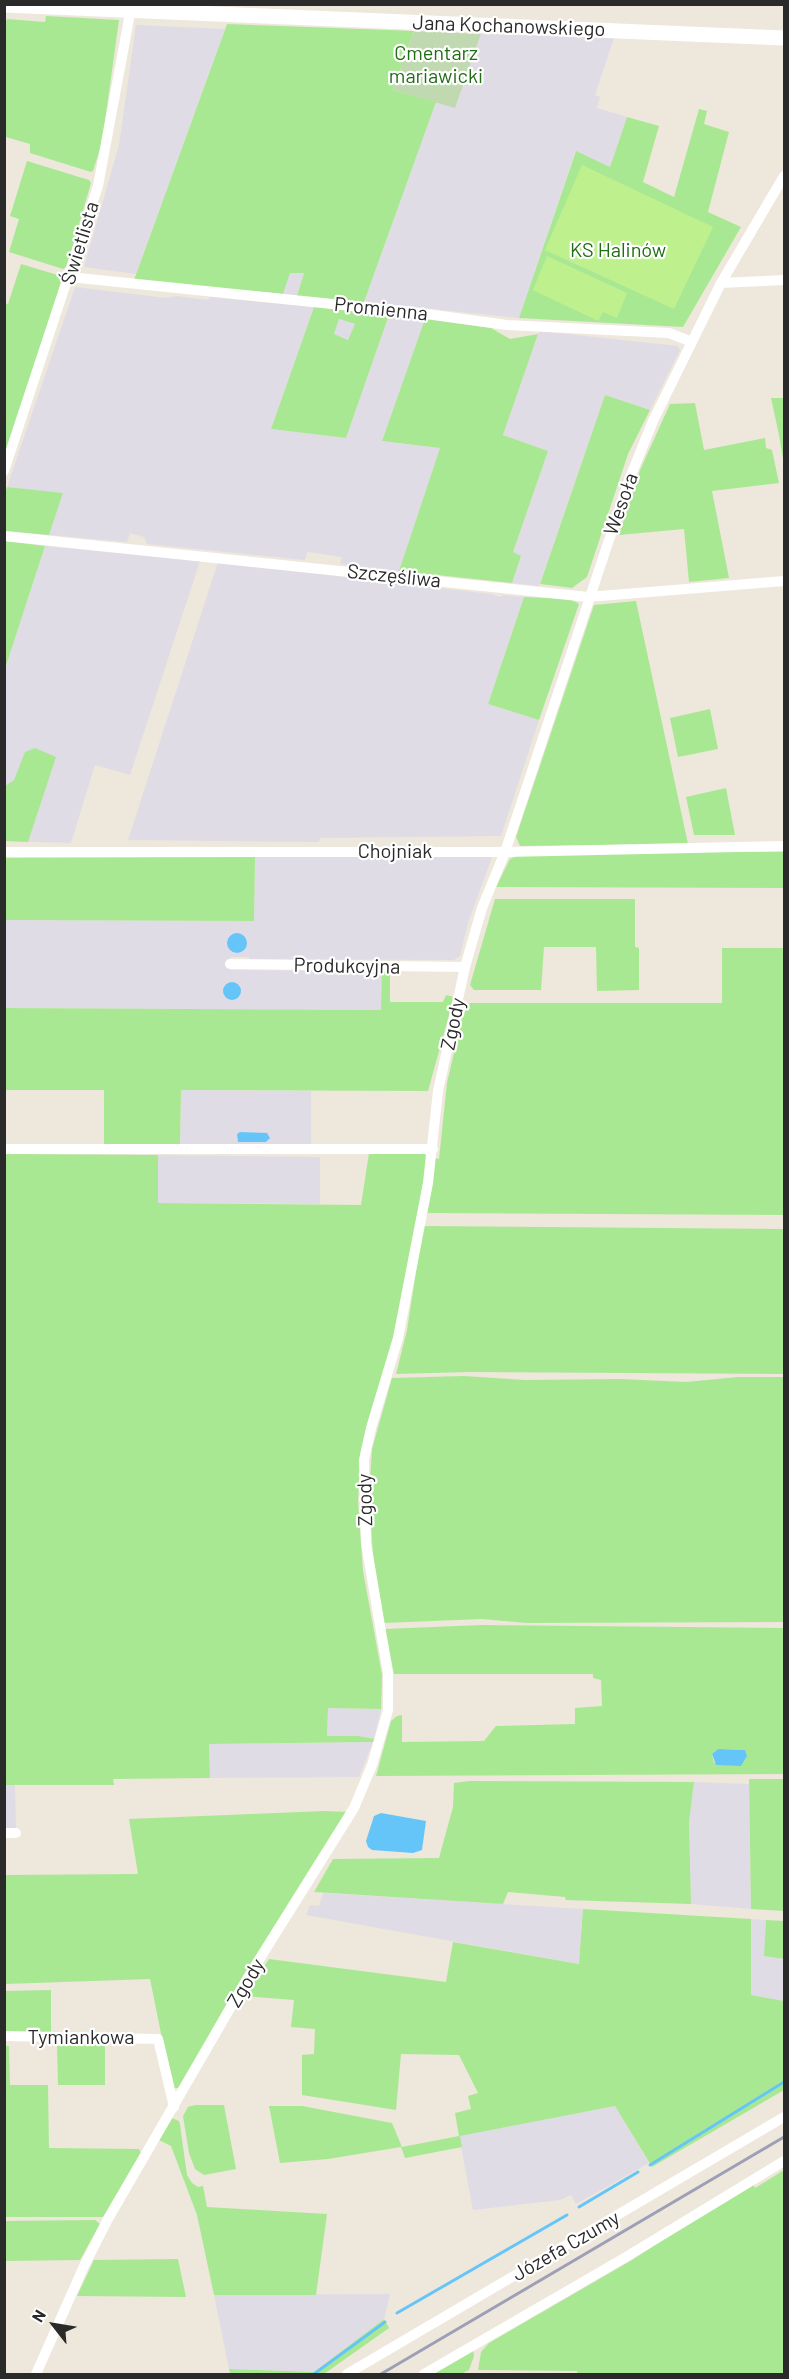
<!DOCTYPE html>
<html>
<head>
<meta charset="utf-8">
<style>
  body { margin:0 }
  #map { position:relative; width:789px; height:2379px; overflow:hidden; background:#eee7db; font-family:Barlow,sans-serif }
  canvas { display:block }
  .frame { position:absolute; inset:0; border:6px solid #2a2a2a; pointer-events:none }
  .north { position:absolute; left:24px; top:2295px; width:60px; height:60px; -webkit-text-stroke:4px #fff; paint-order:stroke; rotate:301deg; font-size:16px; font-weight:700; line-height:24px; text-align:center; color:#2a2a2a }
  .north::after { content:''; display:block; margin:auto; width:21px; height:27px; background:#2a2a2a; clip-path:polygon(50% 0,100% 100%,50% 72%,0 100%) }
</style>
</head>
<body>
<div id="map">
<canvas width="789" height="2379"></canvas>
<div class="frame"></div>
<div class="north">N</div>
</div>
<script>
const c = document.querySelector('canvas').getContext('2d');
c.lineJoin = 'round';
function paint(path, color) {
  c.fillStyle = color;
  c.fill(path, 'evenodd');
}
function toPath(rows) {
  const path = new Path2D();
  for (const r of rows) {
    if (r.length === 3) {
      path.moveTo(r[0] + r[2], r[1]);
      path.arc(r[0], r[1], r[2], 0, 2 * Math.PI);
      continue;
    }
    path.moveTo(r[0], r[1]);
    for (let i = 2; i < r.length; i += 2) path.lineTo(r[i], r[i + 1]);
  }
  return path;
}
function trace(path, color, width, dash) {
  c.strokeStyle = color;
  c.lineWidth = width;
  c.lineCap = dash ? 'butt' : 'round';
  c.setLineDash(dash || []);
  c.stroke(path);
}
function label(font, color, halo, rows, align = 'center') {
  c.font = font + ' Barlow,sans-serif';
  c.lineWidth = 4.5;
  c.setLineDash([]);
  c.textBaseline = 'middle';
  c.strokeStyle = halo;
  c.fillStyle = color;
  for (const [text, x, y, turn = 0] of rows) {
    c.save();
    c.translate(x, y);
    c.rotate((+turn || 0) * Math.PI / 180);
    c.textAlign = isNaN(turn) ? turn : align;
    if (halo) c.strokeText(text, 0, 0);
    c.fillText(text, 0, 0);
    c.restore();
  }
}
const industrial = toPath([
  [136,25,225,29,136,274,84,267,119,145],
  [481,34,614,38,595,95,600,97,597,108,627,117,610,167,575,152,519,318,364,302,436,102,455,107],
  [290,273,304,273,297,296,283,294],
  [75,287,166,298,177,296,208,300,210,297,314,307,271,429,346,438,389,315,425,319,382,441,440,448,399,571,340,564,342,557,307,552,305,560,147,544,144,537,130,533,127,542,49,535,62,494,7,487],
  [339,319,355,324,349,340,333,335],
  [539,331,678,346,680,350,650,410,605,395,539,586,512,583,521,556,512,553,548,451,503,435],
  [45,546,200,561,130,775,95,765,71,843,5,841,5,669],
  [218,562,491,594,501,597,503,595,524,597,488,704,539,720,501,836,320,838,319,842,128,840],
  [255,857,492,857,468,923,460,956,454,960,249,959,249,957,230,957,230,970,382,971,382,1010,5,1008,5,920,254,921],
  [181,1090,311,1091,311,1145,180,1145],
  [158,1155,320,1157,320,1204,157,1203],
  [328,1708,381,1709,374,1739,327,1736],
  [373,1742,359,1777,210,1778,209,1744],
  [694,1782,749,1784,751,1909,691,1904,689,1822],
  [4,1785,15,1785,16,1830,5,1830],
  [323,1893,583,1909,579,1964,306,1915,310,1905,319,1906],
  [751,1919,766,1920,765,1956,784,1959,784,2001,751,1995],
  [615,2106,649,2163,576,2204,571,2195,560,2200,473,2210,459,2136],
  [390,2294,384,2319,314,2372,229,2369,214,2295]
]);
const green = toPath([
  [46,16,119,20,102,143,93,171,91,172,30,153,30,144,6,137,5,140,4,26,7,19,45,22],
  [227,24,414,31,393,90,436,102,364,302,297,296,304,273,290,273,283,294,134,280],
  [699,109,707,111,704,124,729,132,708,212,741,227,683,327,519,318,576,151,610,167,627,117,659,126,643,182,674,197],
  [27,161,89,180,91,183,67,266,63,269,9,252,19,219,10,216],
  [21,264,61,276,62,280,4,461,4,303,8,304],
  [314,307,389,315,346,438,271,429],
  [339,319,355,324,348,340,334,334],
  [425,319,491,328,510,339,538,334,503,435,548,451,513,552,521,556,512,583,399,571,440,448,382,441],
  [605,395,650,410,628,454,587,577,572,588,540,584],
  [771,398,784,398,784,465,779,435],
  [695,403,704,450,765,438,766,448,772,450,779,483,712,491,729,578,689,582,684,529,619,535,640,470,670,404],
  [7,487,63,493,49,535,5,531,5,494],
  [5,541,45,546,5,669],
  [524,597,570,599,579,604,539,720,488,704],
  [636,601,688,844,520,846,516,837,594,605],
  [710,709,718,749,678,757,670,718],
  [35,748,56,757,28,842,5,841,5,786,14,780,25,752],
  [726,788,735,835,694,835,686,797],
  [679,852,784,852,784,888,496,887,510,859,519,855],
  [255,857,254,921,5,920,5,858],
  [495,899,635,899,635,947,639,948,639,990,597,991,596,947,544,947,541,990,474,990,470,985],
  [722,948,784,948,784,1215,425,1213,435,1158,439,1159,447,1083,463,1014,470,1003,722,1003],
  [382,970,390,970,390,1002,443,1002,446,995,454,997,428,1091,181,1090,180,1145,104,1144,104,1090,5,1090,4,1008,381,1010],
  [369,1153,425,1153,427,1162,397,1330,361,1449,358,1501,363,1571,382,1675,381,1709,328,1708,327,1736,358,1736,374,1739,373,1742,209,1744,210,1778,113,1779,114,1785,5,1785,4,1154,158,1155,158,1203,361,1205],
  [423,1226,784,1229,784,1374,469,1372,396,1374,407,1330],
  [464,1376,525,1380,620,1379,686,1382,738,1377,784,1377,784,1622,526,1623,482,1619,384,1623,374,1571,369,1494,372,1449,392,1378],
  [481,1625,784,1628,784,1774,376,1776,391,1721,397,1716,402,1715,402,1742,484,1741,496,1726,575,1724,575,1708,602,1706,601,1680,593,1678,593,1674,394,1674,385,1629],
  [718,1749,745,1750,714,1763,712,1754],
  [749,1779,784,1779,784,1911,751,1909],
  [469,1781,694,1782,689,1822,691,1904,566,1900,565,1897,508,1892,503,1904,314,1892,333,1859,439,1858,453,1807,454,1783],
  [325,1811,349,1812,231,1996,180,2088,172,2088,150,1979,5,1984,4,1875,138,1874,129,1819],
  [583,1909,751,1919,751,1995,784,2001,784,2090,652,2167,615,2106,460,2136,462,2147,405,2158,401,2147,328,2159,280,2163,269,2106,302,2106,392,2123,402,2147,459,2136,455,2113,471,2109,468,2096,478,2093,459,2055,401,2054,396,2110,302,2095,302,2055,314,2054,315,2029,291,2027,294,2000,244,1996,269,1959,446,1982,453,1942,579,1964],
  [766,1920,784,1921,784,1959,764,1956],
  [51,1990,51,2032,5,2032,4,1991],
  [105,2045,105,2085,58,2085,57,2046],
  [4,2046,9,2046,10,2085,48,2085,49,2148,139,2149,141,2153,103,2217,5,2217],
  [195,2105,224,2105,236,2169,204,2175,195,2169,189,2153,183,2116,188,2107],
  [172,2118,179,2121,180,2125,187,2175,192,2183,198,2187,203,2186,207,2207,327,2214,316,2295,214,2295,197,2215,171,2146,159,2140],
  [784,2170,784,2374,578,2374,577,2371,478,2370,481,2352,489,2343,632,2260,752,2182,755,2188],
  [95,2220,100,2224,80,2260,5,2261,4,2221],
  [178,2259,186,2297,77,2296,94,2260],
  [384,2319,389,2328,324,2374,230,2374,229,2369,314,2372],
  [473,2349,474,2356,469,2370,461,2374,431,2374]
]);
const cemetery = toPath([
  [414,31,481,34,455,108,393,90]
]);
const pitch = toPath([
  [582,165,713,227,674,309,545,250],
  [547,256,627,293,617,318,603,312,598,321,533,290]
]);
const water = toPath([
  [237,943,10],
  [232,991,9],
  [240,1132,267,1133,270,1138,266,1142,238,1142,237,1134],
  [718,1749,745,1750,747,1756,741,1766,716,1765,712,1754],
  [381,1813,426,1821,422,1850,413,1853,372,1850,368,1847,366,1841,374,1816]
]);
const stream = toPath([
  [650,2165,784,2082],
  [579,2207,638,2172],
  [397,2313,567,2215],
  [314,2374,385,2322]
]);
const street = toPath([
  [69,277,420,313,507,325,669,333,692,342],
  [721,283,784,280],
  [4,471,98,186,129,19,126,10],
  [4,536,588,597,784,581],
  [4,852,505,852,784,846],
  [230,964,465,967],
  [4,1149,433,1149],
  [4,1833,16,1833],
  [4,2036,158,2039,174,2107],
  [36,2374,84,2266,108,2219,247,1979,354,1808,372,1765,388,1710,388,1673,366,1543,364,1460,371,1428,398,1338,428,1183,438,1091,465,967,482,908,505,852,629,480,653,421,721,283,784,176],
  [347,2374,784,2117],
  [424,2374,626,2257,784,2161]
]);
const secondary = toPath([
  [4,5,784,38]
]);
const rail = toPath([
  [381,2374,784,2137]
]);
const streetNames = [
  ["Jana Kochanowskiego",509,26,2],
  ["Świetlista",80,243,-73],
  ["Promienna",381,309,6],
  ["Wesoła",621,504,-70],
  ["Szczęśliwa",394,576,6],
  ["Chojniak",395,851],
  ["Produkcyjna",347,966,1],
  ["Zgody",453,1024,-78],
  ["Zgody",365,1500,-91],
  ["Zgody",246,1983,-59],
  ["Tymiankowa",81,2037],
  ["Józefa Czumy",566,2246,-30]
];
const parkNames = [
  ["Cmentarz",436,53],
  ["mariawicki",436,76],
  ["KS Halinów",618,250]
];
paint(industrial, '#e0dce5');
paint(green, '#a9e893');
paint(cemetery, '#c1d9b1');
paint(pitch, '#bff08e');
paint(water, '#66c5f8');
trace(stream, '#66c5f8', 3);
trace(street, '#fff', 10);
trace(secondary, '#fff', 15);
trace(rail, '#9e9fb6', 3);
label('20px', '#2a2a2a', '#fff', streetNames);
label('20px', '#206d15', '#fff', parkNames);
</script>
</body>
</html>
